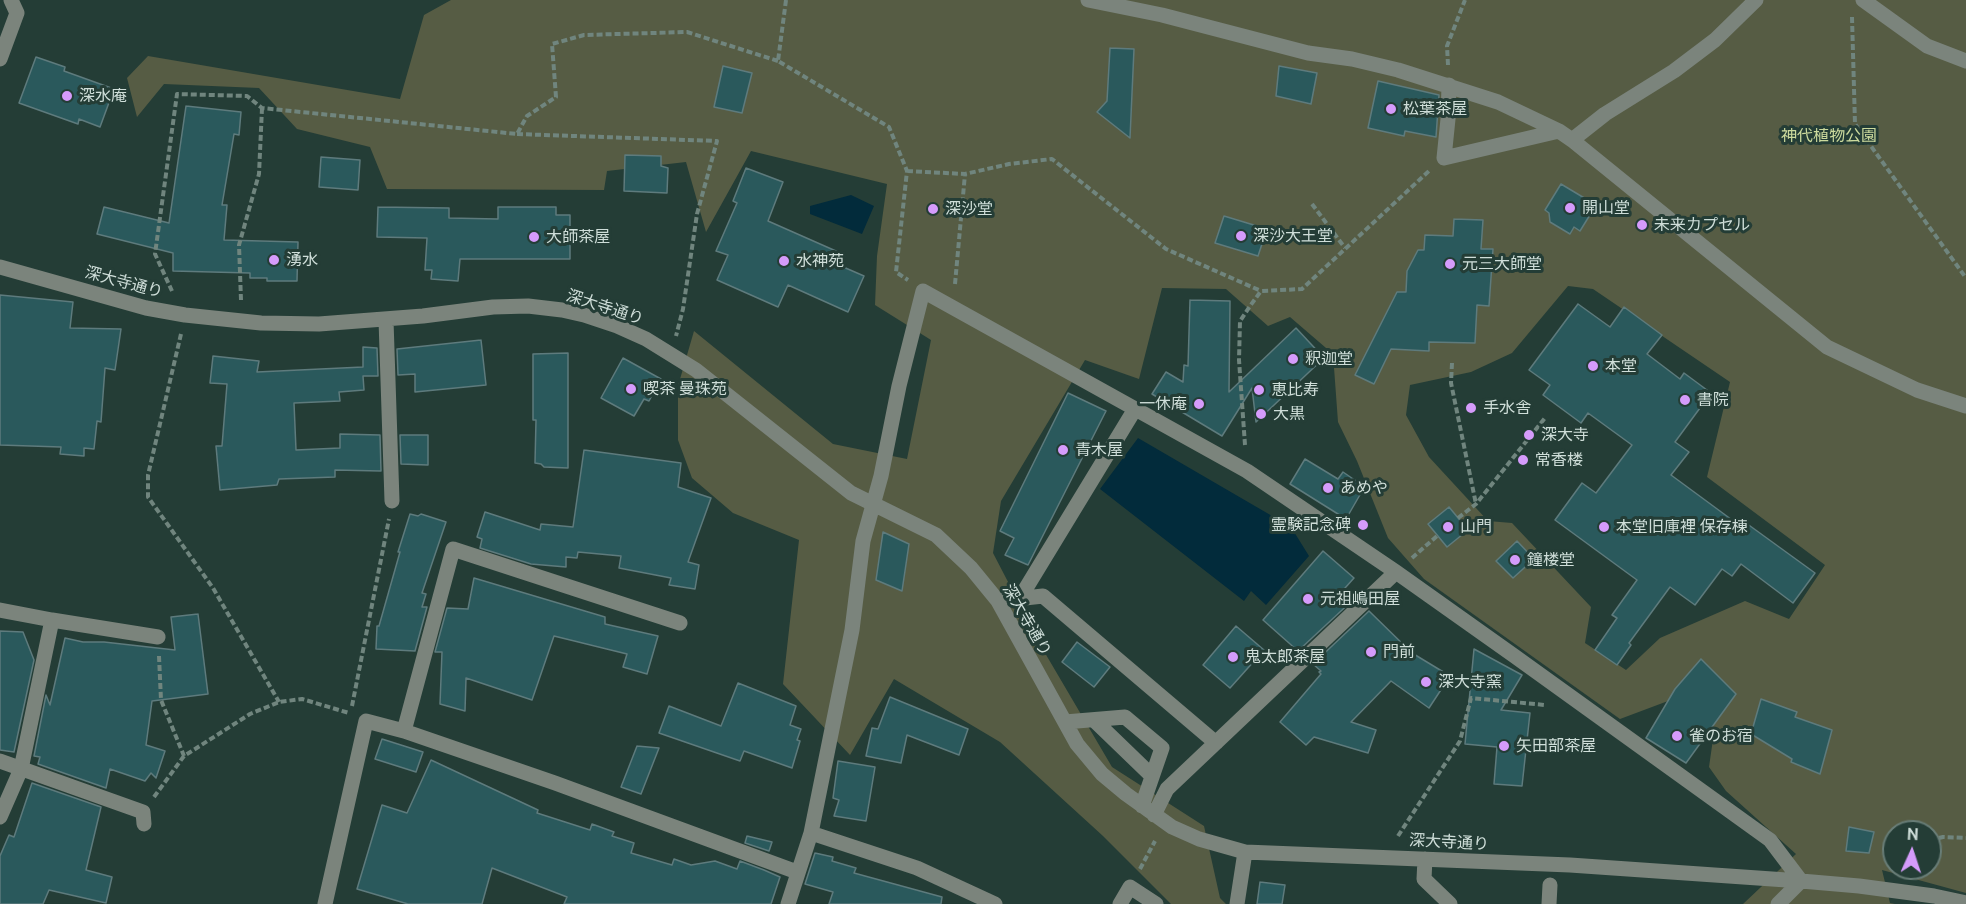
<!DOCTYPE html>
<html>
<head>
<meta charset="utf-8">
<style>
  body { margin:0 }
  #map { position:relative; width:1966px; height:904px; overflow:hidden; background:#243d36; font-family:Ubuntu,sans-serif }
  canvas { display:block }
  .north { position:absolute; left:1882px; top:820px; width:60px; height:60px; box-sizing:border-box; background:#243d36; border:2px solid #687d77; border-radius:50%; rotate:3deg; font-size:16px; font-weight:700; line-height:24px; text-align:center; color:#cfded9 }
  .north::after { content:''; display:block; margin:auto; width:21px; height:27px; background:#d59bfb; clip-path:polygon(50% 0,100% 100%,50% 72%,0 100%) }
</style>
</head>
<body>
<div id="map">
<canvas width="1966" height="904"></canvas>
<div class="north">N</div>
</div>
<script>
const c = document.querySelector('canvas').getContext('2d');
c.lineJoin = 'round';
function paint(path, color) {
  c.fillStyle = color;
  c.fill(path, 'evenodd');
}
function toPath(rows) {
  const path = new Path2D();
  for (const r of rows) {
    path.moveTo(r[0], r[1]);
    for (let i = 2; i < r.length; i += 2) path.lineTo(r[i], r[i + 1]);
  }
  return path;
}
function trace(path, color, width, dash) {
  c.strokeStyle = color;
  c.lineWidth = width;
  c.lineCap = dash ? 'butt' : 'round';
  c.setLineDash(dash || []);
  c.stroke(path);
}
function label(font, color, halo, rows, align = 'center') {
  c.font = font + ' Ubuntu,"Noto Sans JP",sans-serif';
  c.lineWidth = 6;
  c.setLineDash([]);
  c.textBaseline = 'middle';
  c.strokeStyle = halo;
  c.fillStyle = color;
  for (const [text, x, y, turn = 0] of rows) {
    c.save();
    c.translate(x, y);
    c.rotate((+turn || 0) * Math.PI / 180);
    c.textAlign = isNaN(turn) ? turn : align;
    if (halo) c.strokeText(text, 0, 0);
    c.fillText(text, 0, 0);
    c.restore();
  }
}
const green = toPath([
  [451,0,1966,0,1966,893,1882,870,1890,903,1895,904,1743,904,1796,854,1726,791,1709,767,1714,732,1676,698,1620,719,1424,579,1388,538,1357,461,1338,422,1333,354,1290,317,1268,326,1226,289,1162,288,1139,379,1085,360,1001,501,993,553,1045,653,1112,767,1204,826,1220,898,1226,904,1171,904,1103,836,1000,742,894,679,850,755,783,684,799,540,733,513,692,478,678,440,678,386,694,331,833,444,907,459,931,340,875,305,877,256,887,184,751,151,706,232,686,162,607,171,604,190,387,189,370,147,297,129,259,88,164,84,137,117,127,78,148,56,400,99,424,15],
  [1568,286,1593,289,1730,382,1707,477,1825,565,1789,619,1745,601,1660,638,1626,670,1585,643,1591,607,1512,523,1488,521,1429,457,1406,415,1410,385,1471,372,1512,353],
  [1894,832,1930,832,1930,868,1894,868]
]);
const water = toPath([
  [851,195,874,206,862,234,810,214,810,206],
  [1138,438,1291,527,1309,556,1266,605,1251,591,1244,601,1100,489]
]);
const building = toPath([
  [1110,48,1134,49,1130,138,1097,112,1107,101,1110,48],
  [36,57,65,67,64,71,114,89,100,127,79,119,78,124,19,103,36,57],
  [723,66,752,73,742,113,714,107,723,66],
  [1279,66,1317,73,1311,104,1276,96,1279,66],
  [1378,81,1439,95,1436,137,1405,131,1404,136,1368,128,1378,81],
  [186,106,241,112,239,135,234,134,222,205,227,205,224,240,298,242,297,281,267,281,267,278,250,278,250,273,173,271,173,253,97,234,104,207,169,223,186,106],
  [625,155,661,156,661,166,668,168,667,193,624,191,625,155],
  [321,157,360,160,358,190,319,187,321,157],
  [746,168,783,182,768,221,845,255,841,266,864,276,848,312,788,285,778,307,717,280,728,255,716,251,737,203,733,201,746,168],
  [1561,184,1596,205,1580,231,1574,227,1570,234,1550,222,1549,213,1545,210,1561,184],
  [378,207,449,208,449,218,498,219,498,207,556,207,556,215,570,215,570,259,460,259,458,281,431,279,432,270,425,270,427,238,377,237,378,207],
  [1224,216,1267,229,1258,256,1215,243,1224,216],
  [1454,219,1483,220,1481,249,1493,249,1489,306,1477,305,1475,343,1429,342,1429,351,1391,349,1374,384,1355,375,1397,292,1406,292,1407,271,1418,250,1424,250,1425,235,1453,236,1454,219],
  [0,295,73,302,70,328,121,329,115,370,105,368,101,422,97,421,94,449,84,448,84,456,60,454,61,447,0,445,0,295],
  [1190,300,1230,301,1229,392,1296,328,1324,358,1256,422,1252,388,1222,436,1152,394,1166,372,1183,382,1184,365,1188,366,1190,300],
  [1578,304,1610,327,1624,307,1662,335,1647,354,1680,379,1684,373,1711,393,1675,442,1689,452,1671,475,1743,528,1746,523,1815,573,1793,603,1741,564,1732,576,1722,569,1695,605,1670,587,1629,643,1631,645,1617,665,1595,650,1617,618,1612,615,1637,580,1555,520,1582,483,1596,493,1632,445,1588,413,1581,423,1543,395,1550,385,1529,370,1578,304],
  [481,340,486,385,415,392,415,374,398,375,397,349,481,340],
  [363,347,377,348,378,376,363,376,364,390,339,392,340,401,294,403,296,450,340,448,340,434,380,435,381,471,335,470,335,477,279,479,277,485,220,490,216,446,222,446,227,384,210,383,213,356,259,361,257,372,363,367,363,347],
  [568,353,568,468,544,467,541,464,535,463,536,420,533,420,533,354,568,353],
  [623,358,661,379,649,401,644,399,634,416,601,398,623,358],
  [1068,393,1106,411,1028,565,1005,555,1014,538,1000,531,1068,393],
  [400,435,428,435,428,465,401,464,400,435],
  [584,450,681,463,678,487,711,498,688,562,699,565,695,589,669,585,671,578,619,568,621,556,578,552,577,558,566,557,566,567,531,564,480,548,482,539,477,537,485,512,540,530,541,524,573,527,584,450],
  [1305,459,1338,479,1343,472,1362,485,1358,491,1361,493,1346,519,1290,484,1305,459],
  [1449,507,1468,530,1447,547,1428,524,1449,507],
  [410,514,418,516,421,514,446,522,422,593,426,594,422,607,427,607,415,651,376,649,377,626,379,626,400,552,398,552,410,514],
  [883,532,909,544,902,591,876,580,883,532],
  [1517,541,1534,559,1513,578,1496,561,1517,541],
  [1323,551,1354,578,1345,588,1355,598,1298,651,1263,620,1323,551],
  [474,578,605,617,605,624,658,636,647,674,623,667,627,654,554,636,532,700,466,678,465,711,440,704,442,652,435,652,447,608,468,609,474,578],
  [1369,611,1412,653,1450,676,1429,708,1391,681,1351,722,1376,730,1368,753,1314,737,1306,745,1280,722,1321,674,1319,672,1321,671,1313,664,1369,611],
  [198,614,208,694,152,701,146,745,165,751,156,778,151,773,145,781,110,769,106,788,38,764,40,757,34,756,46,695,50,705,65,638,83,642,104,642,175,650,171,617,198,614],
  [1236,626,1264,650,1230,688,1203,665,1236,626],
  [0,631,23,632,34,660,14,752,0,750,0,631],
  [1077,642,1110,667,1094,687,1062,662,1077,642],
  [1474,649,1522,675,1501,710,1530,713,1522,786,1494,784,1497,747,1465,744,1474,649],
  [1701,659,1736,694,1686,763,1646,738,1675,689,1701,659],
  [738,683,796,706,790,725,801,729,797,740,800,741,792,768,744,751,740,761,659,733,669,706,721,726,738,683],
  [890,697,968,729,959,755,907,735,901,763,866,756,872,728,878,729,890,697],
  [1761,699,1797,712,1795,717,1832,730,1820,774,1791,762,1792,759,1751,734,1761,699],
  [382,739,423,752,416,772,375,759,382,739],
  [637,746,659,748,641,794,621,787,637,746],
  [431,760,538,810,537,813,590,830,592,824,614,832,612,836,634,843,631,853,672,865,674,859,691,865,715,861,737,869,740,861,764,870,780,877,771,904,564,904,567,897,492,868,482,904,408,904,357,889,382,805,407,813,431,760],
  [838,761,875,767,866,821,834,816,839,800,833,798,838,761],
  [32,783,101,807,86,870,112,877,106,903,49,890,43,904,0,904,0,856,9,835,14,837,32,783],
  [1849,827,1874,832,1869,853,1846,851,1849,827],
  [747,836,772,842,769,851,745,843,747,836],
  [815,853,833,857,832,861,856,868,854,873,942,897,941,904,829,904,833,892,805,884,815,853],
  [1260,882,1285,885,1282,904,1257,904,1260,882]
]);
const path = toPath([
  [786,0,778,61,889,127,907,171,896,272,908,280],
  [1852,17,1855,124,1966,278],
  [1448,65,1447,46,1465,0],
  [517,134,717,141,697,214,683,309,676,336],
  [907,171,965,174,1009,164,1052,159,1166,249,1261,291],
  [1312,204,1345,248],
  [955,284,965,174],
  [172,291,155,254,177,94,247,96,262,108,517,134,527,116,556,97,552,44,584,35,687,32,778,61],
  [241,300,239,245,259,174,262,108],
  [181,334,148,475,148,497,213,588,279,702],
  [1452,363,1451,383,1476,504],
  [1245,445,1239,360,1240,321,1250,306,1261,291,1302,289,1430,170],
  [1458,518,1476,504,1545,418],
  [1412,558,1437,536],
  [159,656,161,700,184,756],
  [352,706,389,519],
  [154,797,184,756,250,714,279,702,302,699,349,713],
  [1398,836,1460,741,1471,698,1545,705],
  [1930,840,1943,837,1966,838],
  [1140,869,1155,841]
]);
const minor = toPath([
  [1088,0,1162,15,1308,53,1352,59,1398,70,1498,102,1559,131,1572,140,1827,347,1917,390,1966,406],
  [1863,0,1927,46,1966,61],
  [0,59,17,13,11,0],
  [1449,85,1448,119,1444,158,1559,131],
  [1572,140,1605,114,1674,71,1715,40,1756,0],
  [0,267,146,308,185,315,261,323,319,324,423,316,493,307,528,306,562,310,584,315,617,326,646,339,696,370,851,493,936,535,971,568,998,601,1077,744,1102,774,1126,794,1172,827,1199,839,1245,852,1570,865,1801,881,1859,886,1934,896,1966,903],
  [386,320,392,501],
  [1020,598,1135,409],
  [998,601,1043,596,1216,743],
  [0,610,52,620,21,769,0,817],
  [52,620,158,637],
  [1094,720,1152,776],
  [1065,722,1125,717,1162,748,1142,806],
  [404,731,453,549,680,623],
  [0,761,143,812,144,824],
  [1154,815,1167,789,1396,572],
  [811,833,917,868,995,904],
  [1425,859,1424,879,1450,904],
  [325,904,366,721,404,731,555,783,797,872],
  [788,904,811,833,852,630,863,541,881,476,899,386,923,291,1247,471,1396,572,1513,655,1770,840,1801,881,1778,904],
  [1120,904,1130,887,1156,904],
  [1237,904,1245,852],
  [1549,904,1550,885]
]);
const markers = [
  [67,96,6,"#d59bfb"],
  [1391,109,6,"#d59bfb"],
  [1570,208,6,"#d59bfb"],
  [933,209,6,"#d59bfb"],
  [1642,225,6,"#d59bfb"],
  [1241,236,6,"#d59bfb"],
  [534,237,6,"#d59bfb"],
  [274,260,6,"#d59bfb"],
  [784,261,6,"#d59bfb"],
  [1450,264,6,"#d59bfb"],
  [1293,359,6,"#d59bfb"],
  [1593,366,6,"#d59bfb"],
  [631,389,6,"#d59bfb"],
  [1259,390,6,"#d59bfb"],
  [1685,400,6,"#d59bfb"],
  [1199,404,6,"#d59bfb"],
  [1471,408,6,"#d59bfb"],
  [1261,414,6,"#d59bfb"],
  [1529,435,6,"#d59bfb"],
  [1063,450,6,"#d59bfb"],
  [1523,460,6,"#d59bfb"],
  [1328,488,6,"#d59bfb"],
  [1363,525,6,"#d59bfb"],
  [1448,527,6,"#d59bfb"],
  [1604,527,6,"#d59bfb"],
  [1515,560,6,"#d59bfb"],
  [1308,599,6,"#d59bfb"],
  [1371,652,6,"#d59bfb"],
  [1233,657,6,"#d59bfb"],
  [1426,682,6,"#d59bfb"],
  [1677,736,6,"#d59bfb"],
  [1504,746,6,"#d59bfb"]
];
const poiNames = [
  ["深水庵",79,96],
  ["松葉茶屋",1403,109],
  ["開山堂",1582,208],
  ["深沙堂",945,209],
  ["未来カプセル",1654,225],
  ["深沙大王堂",1253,236],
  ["大師茶屋",546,237],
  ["湧水",286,260],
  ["水神苑",796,261],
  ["元三大師堂",1462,264],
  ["釈迦堂",1305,359],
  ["本堂",1605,366],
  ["喫茶 曼珠苑",643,389],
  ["恵比寿",1271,390],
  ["書院",1697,400],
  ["一休庵",1187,404,"right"],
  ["手水舎",1483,408],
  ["大黒",1273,414],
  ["深大寺",1541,435],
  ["青木屋",1075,450],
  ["常香楼",1535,460],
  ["あめや",1340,488],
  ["霊験記念碑",1351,525,"right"],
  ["山門",1460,527],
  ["本堂旧庫裡 保存棟",1616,527],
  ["鐘楼堂",1527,560],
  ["元祖嶋田屋",1320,599],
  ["門前",1383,652],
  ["鬼太郎茶屋",1245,657],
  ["深大寺窯",1438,682],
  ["雀のお宿",1689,736],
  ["矢田部茶屋",1516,746]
];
const parkNames = [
  ["神代植物公園",1829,136]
];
const streetNames = [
  ["深大寺通り",124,282,15],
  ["深大寺通り",605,307,18],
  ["深大寺通り",1027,620,60],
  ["深大寺通り",1449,842,3]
];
paint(green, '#565c44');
paint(water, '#022b3b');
paint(building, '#2a595c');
trace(building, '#5e7b7d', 1.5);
trace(path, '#70857e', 4, [6, 3]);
trace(minor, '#7b847c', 15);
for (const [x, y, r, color] of markers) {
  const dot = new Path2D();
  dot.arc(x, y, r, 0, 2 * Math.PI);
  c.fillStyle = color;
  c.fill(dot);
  trace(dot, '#243d36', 2);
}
label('16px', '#cfded9', '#243d36', poiNames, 'left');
label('16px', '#ccda9d', '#243d36', parkNames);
label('16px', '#cfded9', '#243d36', streetNames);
</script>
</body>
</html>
